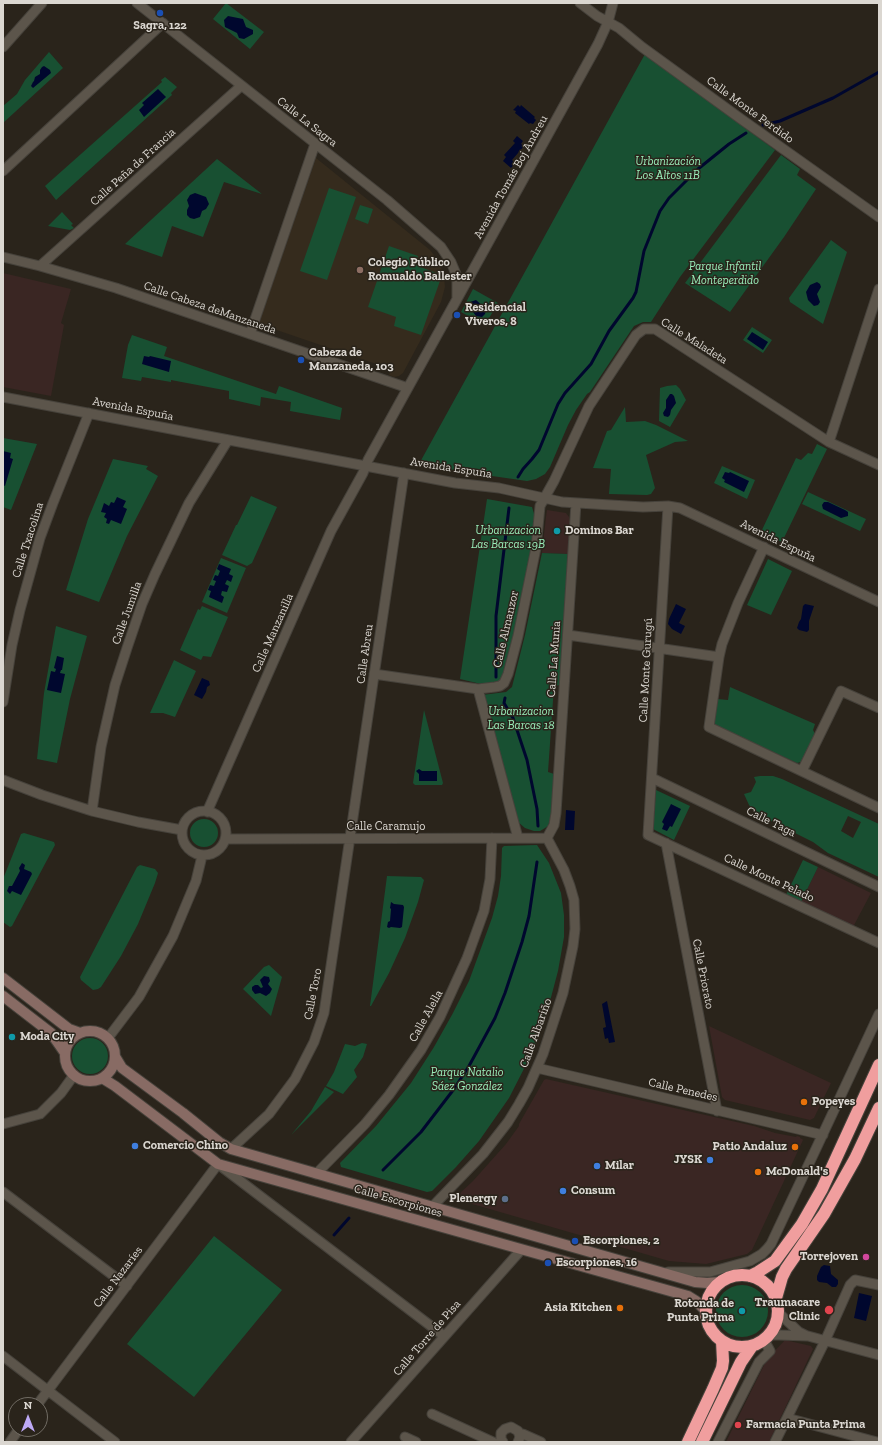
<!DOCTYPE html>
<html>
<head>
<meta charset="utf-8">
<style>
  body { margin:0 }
  #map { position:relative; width:882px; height:1445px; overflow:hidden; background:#2a241b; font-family:"Zilla Slab",serif }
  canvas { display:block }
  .frame { position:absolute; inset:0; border:4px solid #dbd7d1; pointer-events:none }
  .north { position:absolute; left:8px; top:1397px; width:40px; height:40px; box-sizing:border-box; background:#2a241b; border:1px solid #716c64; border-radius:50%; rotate:0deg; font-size:11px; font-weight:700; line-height:16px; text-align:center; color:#dbd7d1 }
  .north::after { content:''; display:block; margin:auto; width:14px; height:18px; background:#bda9f5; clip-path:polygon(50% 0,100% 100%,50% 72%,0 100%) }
</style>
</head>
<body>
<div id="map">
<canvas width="882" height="1445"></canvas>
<div class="frame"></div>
<div class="north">N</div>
</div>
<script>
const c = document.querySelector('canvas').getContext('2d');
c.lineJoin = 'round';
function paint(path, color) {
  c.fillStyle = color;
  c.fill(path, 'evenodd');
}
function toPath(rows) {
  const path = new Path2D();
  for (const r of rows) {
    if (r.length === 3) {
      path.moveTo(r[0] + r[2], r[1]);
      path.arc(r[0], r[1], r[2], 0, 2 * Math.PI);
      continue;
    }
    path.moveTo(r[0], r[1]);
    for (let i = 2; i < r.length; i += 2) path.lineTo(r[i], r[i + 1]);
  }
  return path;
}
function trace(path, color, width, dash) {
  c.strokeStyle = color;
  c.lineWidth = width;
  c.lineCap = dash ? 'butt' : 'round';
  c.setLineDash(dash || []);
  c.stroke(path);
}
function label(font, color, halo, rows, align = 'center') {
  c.font = font + ' "Zilla Slab",serif';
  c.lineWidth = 3;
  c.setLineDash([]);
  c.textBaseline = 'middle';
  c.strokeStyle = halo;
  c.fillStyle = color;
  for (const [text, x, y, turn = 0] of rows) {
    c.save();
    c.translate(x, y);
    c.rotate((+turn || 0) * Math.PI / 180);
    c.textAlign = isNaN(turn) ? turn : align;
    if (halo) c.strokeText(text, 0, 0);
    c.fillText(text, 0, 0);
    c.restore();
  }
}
const commercial = toPath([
  [3,273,71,289,61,323,64,325,51,396,3,387],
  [547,510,566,513,569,517,570,522,568,554,542,553,546,517],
  [818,867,871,893,853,927,801,902],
  [709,1026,831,1083,814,1118,810,1120,725,1100,722,1097],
  [546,1079,754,1126,775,1133,796,1137,797,1136,800,1137,800,1138,802,1139,803,1140,752,1250,747,1254,706,1264,669,1261,462,1201,459,1194,473,1181,506,1144,519,1126,519,1124,544,1080],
  [785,1340,811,1346,813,1349,769,1442,726,1442,767,1359]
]);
const built = toPath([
  [316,158,430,250,436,258,441,267,444,277,445,287,441,302,403,373,399,376,394,377,389,375,391,369,259,324]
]);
const green = toPath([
  [226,3,264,32,250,49,213,19],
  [49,52,63,68,3,123,3,106,17,94,25,80],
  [645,54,775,150,680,277,651,322,643,322,634,326,590,392,587,394,576,410,568,425,550,467,545,474,536,479,527,481,478,474,419,464],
  [165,77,177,87,171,93,172,95,56,200,45,186,162,82,161,80],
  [781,155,800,169,797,175,816,189,784,237,730,312,685,283],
  [217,159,262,194,224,182,203,237,172,226,162,257,125,244],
  [329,188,356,197,327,280,300,271],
  [360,205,373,209,368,224,355,219],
  [62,212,73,224,71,225,74,228,70,230,48,226],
  [831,240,847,252,823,324,790,302,789,298],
  [389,246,418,256,415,265,442,275,421,335,394,326,396,317,368,307],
  [473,289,498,303,485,325,461,312],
  [752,327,772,340,763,353,743,340],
  [132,335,167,347,164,356,276,394,279,386,342,408,340,420,290,411,291,402,261,397,260,406,229,399,229,391,171,380,171,382,142,377,141,381,122,378,128,345],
  [676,385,680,389,686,400,670,427,659,421,660,388,667,386],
  [625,407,626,422,645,421,656,425,688,441,675,442,646,455,655,488,651,494,647,495,609,494,611,469,593,468,607,431,611,430],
  [3,438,37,444,11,510,3,507],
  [817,444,827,449,782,542,761,532,796,458,801,460,808,453,812,454],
  [113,459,148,466,146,469,158,476,127,536,99,602,66,590,88,519],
  [722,466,755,480,747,499,714,483],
  [808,492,866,519,860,531,802,504],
  [251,496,277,507,252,563,247,566,222,555,236,525,237,525],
  [487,499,532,507,535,517,534,538,511,651,501,681,481,684,460,679],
  [542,553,568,554,560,685,554,686,548,772,554,774,551,817,548,826,545,828,540,831,534,831,525,828,518,822,482,695,506,692,512,687,525,635],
  [221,558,246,568,227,613,202,602],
  [768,559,792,571,771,615,747,605],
  [202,606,228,617,211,657,203,656,201,660,180,650,198,609,200,610],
  [56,626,87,636,70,699,57,763,37,759,44,693],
  [174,660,196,671,175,717,163,713,150,713],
  [730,687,815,724,813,730,815,734,801,762,797,763,714,725,717,699,728,700],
  [424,710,443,783,442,785,415,785,413,783],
  [760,776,773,776,782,779,879,824,879,877,828,853,813,842,759,815,749,805,744,794,751,792,756,782,754,777],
  [848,816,861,822,853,838,841,831],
  [656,790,690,806,674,840,653,829],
  [204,833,14],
  [24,833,54,842,55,845,12,926,10,927,3,922,3,879,21,834],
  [537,845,549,863,561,893,564,915,564,937,558,971,545,1020,532,1053,509,1098,479,1141,456,1167,432,1191,427,1192,341,1167,340,1163,376,1126,411,1083,434,1047,453,1013,469,981,492,918,498,896,501,876,502,848,504,846],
  [803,860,818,867,801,902,786,895],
  [140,865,155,869,158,873,155,883,138,924,121,956,101,987,98,989,93,990,81,980,80,977,137,867],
  [387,876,421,877,424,880,418,902,405,938,389,973,371,1006,370,1006],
  [269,965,282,977,271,1016,243,989,264,967],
  [90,1056,18],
  [362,1043,367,1044,363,1057,354,1070,357,1077,343,1094,326,1086,334,1072,345,1044,355,1046],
  [325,1087,334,1092,291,1135,311,1111],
  [214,1236,282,1290,194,1397,127,1344],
  [742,1311,26]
]);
const water = toPath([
  [228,16,243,19,246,27,253,30,253,34,244,39,239,38,237,33,225,27,224,20],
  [44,66,50,70,51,73,33,88,31,86,33,82,34,81,35,77,40,74,40,70,42,67],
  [158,89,166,97,144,117,139,110,144,105,142,103],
  [518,105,520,107,521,105,535,117,534,118,536,120,533,124,530,123,529,124,515,113,516,111,513,110],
  [517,136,523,141,521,144,524,146,512,160,515,163,511,168,503,161,506,157,504,155,515,143,513,141],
  [195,193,206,197,209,204,206,209,202,211,200,217,194,219,190,218,187,215,187,210,189,206,187,200,190,195],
  [817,282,820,284,821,287,817,294,820,302,818,305,814,306,808,300,806,292,810,285],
  [476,300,484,307,488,303,492,306,491,309,486,310,485,314,482,317,476,316,470,308,470,302],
  [752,332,768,342,763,350,747,339],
  [144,356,149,357,150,356,171,361,169,372,142,364],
  [670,394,672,394,674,396,676,403,671,410,670,415,668,417,664,416,663,413,666,408,666,400],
  [3,451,11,453,10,458,13,459,5,486,3,485],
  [725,472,729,473,730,472,749,481,744,492,724,482,725,480,722,478],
  [117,497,126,501,123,507,127,509,121,524,111,520,109,524,106,523,107,519,104,517,106,513,101,512,104,503,109,506,111,502,114,503],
  [824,502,828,502,845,510,848,512,848,516,841,518,823,509,822,505],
  [219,564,231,569,229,574,233,576,231,582,227,580,225,584,229,586,227,592,222,591,221,595,224,597,222,603,209,597,211,591,208,590,210,585,214,586,216,581,213,580,215,575,218,576,220,571,217,569],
  [676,604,686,609,679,623,685,626,681,634,672,629,668,624,669,619],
  [805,604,814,606,809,621,809,630,807,632,799,630,797,628,799,622,801,619,803,606],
  [57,656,64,658,62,670,61,670,60,673,65,674,61,693,47,690,51,671,55,672,56,669,54,668],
  [202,678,209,681,210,685,207,687,206,692,202,699,194,695],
  [419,769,422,771,437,771,437,781,419,781,419,774,416,771],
  [671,804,681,809,672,827,670,826,667,831,662,829,664,824,662,822],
  [566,810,575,811,574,830,565,830],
  [22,863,25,865,24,869,31,872,32,874,21,895,12,891,10,894,7,891,9,886,12,886,20,871,19,868],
  [391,902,394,904,403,905,404,907,402,927,400,928,391,927,389,928,387,927,388,922,390,921,391,909,390,908],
  [264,976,269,977,270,981,268,984,272,989,270,993,266,996,260,993,255,994,252,990,252,987,255,985,258,985,261,988,263,987,260,980],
  [607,1001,615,1042,609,1043,608,1038,605,1039,603,1028,606,1027,602,1004],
  [824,1265,830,1266,831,1274,838,1280,838,1284,836,1287,832,1287,827,1283,819,1282,817,1280,817,1276,821,1267],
  [859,1293,872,1296,866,1321,854,1318]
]);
const stream = toPath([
  [763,125,780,121,833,98,879,72],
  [518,477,523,469,532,459,539,450,558,404,565,393,591,364,609,331,633,298,636,292,644,251,660,211,669,198,698,169,729,144,746,133],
  [496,677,496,616,509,508],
  [505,698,504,703,513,718,527,760,537,809,538,826],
  [383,1170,421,1132,454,1089,469,1066,495,1018,505,993,522,942,529,916,537,862],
  [334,1235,349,1218]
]);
const street = toPath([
  [137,3,387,200,441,247,451,262,456,274,457,281,457,297],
  [580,3,597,16,619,28,642,47,741,119,879,217],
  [3,47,42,3],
  [3,171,163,23],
  [3,257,40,266,116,288,408,388],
  [40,266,241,86],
  [250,334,315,144],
  [3,397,455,483,499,488,562,502,643,507,668,506,680,508,879,602],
  [829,442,879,289],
  [668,506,648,835,879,943],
  [764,547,738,603,722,644,719,657,709,727,879,808],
  [568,635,719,657],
  [374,674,478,689,495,687,500,686,504,683,508,674,518,636,536,548,540,506,554,481,589,406,636,335,644,329,655,329,829,442,879,465],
  [478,689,518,838],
  [3,702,12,645,20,610,40,538,53,503,89,413],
  [802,771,841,691,879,708],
  [652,778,879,887],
  [3,780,42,795,92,811,138,822,182,830],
  [204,833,22],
  [92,811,101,747,115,685,127,648,142,604,155,574,189,503,228,440],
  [207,812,331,531,363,473,368,460,598,44,608,22,613,3],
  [547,838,554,825,556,813,576,503],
  [225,839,547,838],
  [666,843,717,1111],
  [108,1038,139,997,173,936,196,881,202,856],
  [537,1068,823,1135],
  [3,1124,40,1114,61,1093,74,1075],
  [231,1149,269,1114,295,1079,314,1042,324,1013,404,473],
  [316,1174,365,1124,389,1095,421,1050,440,1017,467,958,484,911,490,879,492,838],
  [3,1192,127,1286],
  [432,1207,483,1154,508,1122,519,1104,528,1088,543,1054,563,993,573,946,575,929,574,900,570,886,564,870,547,838],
  [668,1272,710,1272,750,1261,762,1254,767,1249,771,1244,814,1153,879,1014],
  [778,1312,784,1318,799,1332,807,1336],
  [769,1335,779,1335,808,1336,879,1355],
  [3,1356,115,1442],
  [37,1405,218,1164,444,1336],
  [432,1414,493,1442],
  [787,1418,877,1442],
  [519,1434,523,1434,541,1442],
  [405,1437,416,1442],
  [10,1442,19,1429],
  [351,1442,521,1250],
  [503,1442,501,1439,501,1433,505,1429,511,1427,518,1431,520,1437,518,1442],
  [718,1442,759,1362,770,1351,764,1340],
  [775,1442,825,1341,850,1285,855,1280,879,1285]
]);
const secondary = toPath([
  [3,978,69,1029,80,1033],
  [3,996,51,1033,65,1053],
  [90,1056,25],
  [116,1058,122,1068,183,1113,219,1142,231,1149,695,1282,707,1283,720,1282],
  [102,1078,115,1086,218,1164,688,1296,696,1301,706,1311]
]);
const highway = toPath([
  [742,1311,36],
  [750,1276,758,1272,775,1261,802,1224,822,1189,879,1065],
  [776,1298,782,1277,786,1269,824,1214,855,1159,879,1108],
  [688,1442,713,1389,722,1368,723,1361,722,1341],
  [702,1442,741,1362,752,1346]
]);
const markers = [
  [160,13,4,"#1a4fb4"],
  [360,270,4,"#8d6e63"],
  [457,315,4,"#1a4fb4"],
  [301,360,4,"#1a4fb4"],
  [557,531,4,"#0f9aa8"],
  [12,1037,4,"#0f9aa8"],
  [804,1102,4,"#e8710a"],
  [135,1146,4,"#3f7fe0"],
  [795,1147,4,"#e8710a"],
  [710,1160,4,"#3f7fe0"],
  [597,1166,4,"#3f7fe0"],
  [758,1172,4,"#e8710a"],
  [563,1191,4,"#3f7fe0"],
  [505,1199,4,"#5c6f8a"],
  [575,1241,4,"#1a4fb4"],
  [866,1257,4,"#d1479c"],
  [548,1263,4,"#1a4fb4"],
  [620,1308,4,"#e8710a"],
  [829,1310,5,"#e0444e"],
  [742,1311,4,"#0f9aa8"],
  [738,1425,4,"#e0444e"]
];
const poiNames = [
  ["Sagra, 122",160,26,"center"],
  ["Colegio Público",368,263],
  ["Romualdo Ballester",368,277],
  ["Residencial",465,308],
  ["Viveros, 8",465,322],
  ["Cabeza de",309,353],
  ["Manzaneda, 103",309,367],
  ["Dominos Bar",565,531],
  ["Moda City",20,1037],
  ["Popeyes",812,1102],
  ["Comercio Chino",143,1146],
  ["Patio Andaluz",787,1147,"right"],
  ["JYSK",702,1160,"right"],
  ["Milar",605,1166],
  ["McDonald's",766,1172],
  ["Consum",571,1191],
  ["Plenergy",497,1199,"right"],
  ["Escorpiones, 2",583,1241],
  ["Torrejoven",858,1257,"right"],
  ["Escorpiones, 16",556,1263],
  ["Traumacare",820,1303,"right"],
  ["Clinic",820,1317,"right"],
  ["Rotonda de",734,1304,"right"],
  ["Punta Prima",734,1318,"right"],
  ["Asia Kitchen",612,1308,"right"],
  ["Farmacia Punta Prima",746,1425]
];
const streetNames = [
  ["Calle Monte Perdido",750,110,36],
  ["Calle La Sagra",307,122,38],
  ["Calle Peña de Francia",133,167,-42],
  ["Avenida Tomás Boj Andreu",511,177,-61],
  ["Calle Cabeza deManzaneda",210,308,19],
  ["Calle Maladeta",694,341,32],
  ["Avenida Espuña",133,409,11],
  ["Avenida Espuña",451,468,9],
  ["Calle Txacolina",28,540,-72],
  ["Avenida Espuña",778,541,26],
  ["Calle Jumilla",127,613,-70],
  ["Calle Almanzor",506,629,-77],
  ["Calle Manzanilla",273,633,-66],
  ["Calle Abreu",365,654,-82],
  ["Calle La Munia",554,659,-86],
  ["Calle Monte Gurugú",646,670,-87],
  ["Calle Taga",771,822,26],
  ["Calle Caramujo",386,827],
  ["Calle Monte Pelado",769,878,25],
  ["Calle Priorato",703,974,79],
  ["Calle Toro",313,994,-79],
  ["Calle Alella",426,1016,-61],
  ["Calle Albariño",536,1033,-70],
  ["Calle Penedes",683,1090,13],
  ["Calle Escorpiones",398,1201,16],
  ["Calle Nazaríes",118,1277,-53],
  ["Calle Torre de Pisa",427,1338,-49]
];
const parkNames = [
  ["Urbanización",668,162],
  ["Los Altos 11B",668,176],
  ["Parque Infantil",725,267],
  ["Monteperdido",725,281],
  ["Urbanizacion",508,531],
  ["Las Barcas 19B",508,545],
  ["Urbanizacion",521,712],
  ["Las Barcas 18",521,726],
  ["Parque Natalio",467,1073],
  ["Sáez González",467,1087]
];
paint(commercial, '#3a2623');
paint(built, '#352b1d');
paint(green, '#185032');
paint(water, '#00072e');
trace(stream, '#00072e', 3);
trace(street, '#46423b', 11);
trace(secondary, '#46423b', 12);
trace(highway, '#46423b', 14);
trace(street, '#5c554b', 9);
trace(secondary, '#886b64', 10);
trace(highway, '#f09e9e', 12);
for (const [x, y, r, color] of markers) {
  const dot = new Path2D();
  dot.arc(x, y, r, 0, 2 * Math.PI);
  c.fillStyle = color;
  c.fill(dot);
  trace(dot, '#2a241b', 1.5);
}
label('bold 12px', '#dbd7d1', '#2a241b', poiNames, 'left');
label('12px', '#dbd7d1', '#2a241b', streetNames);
label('italic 12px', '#99edb9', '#2a241b', parkNames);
</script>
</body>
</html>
